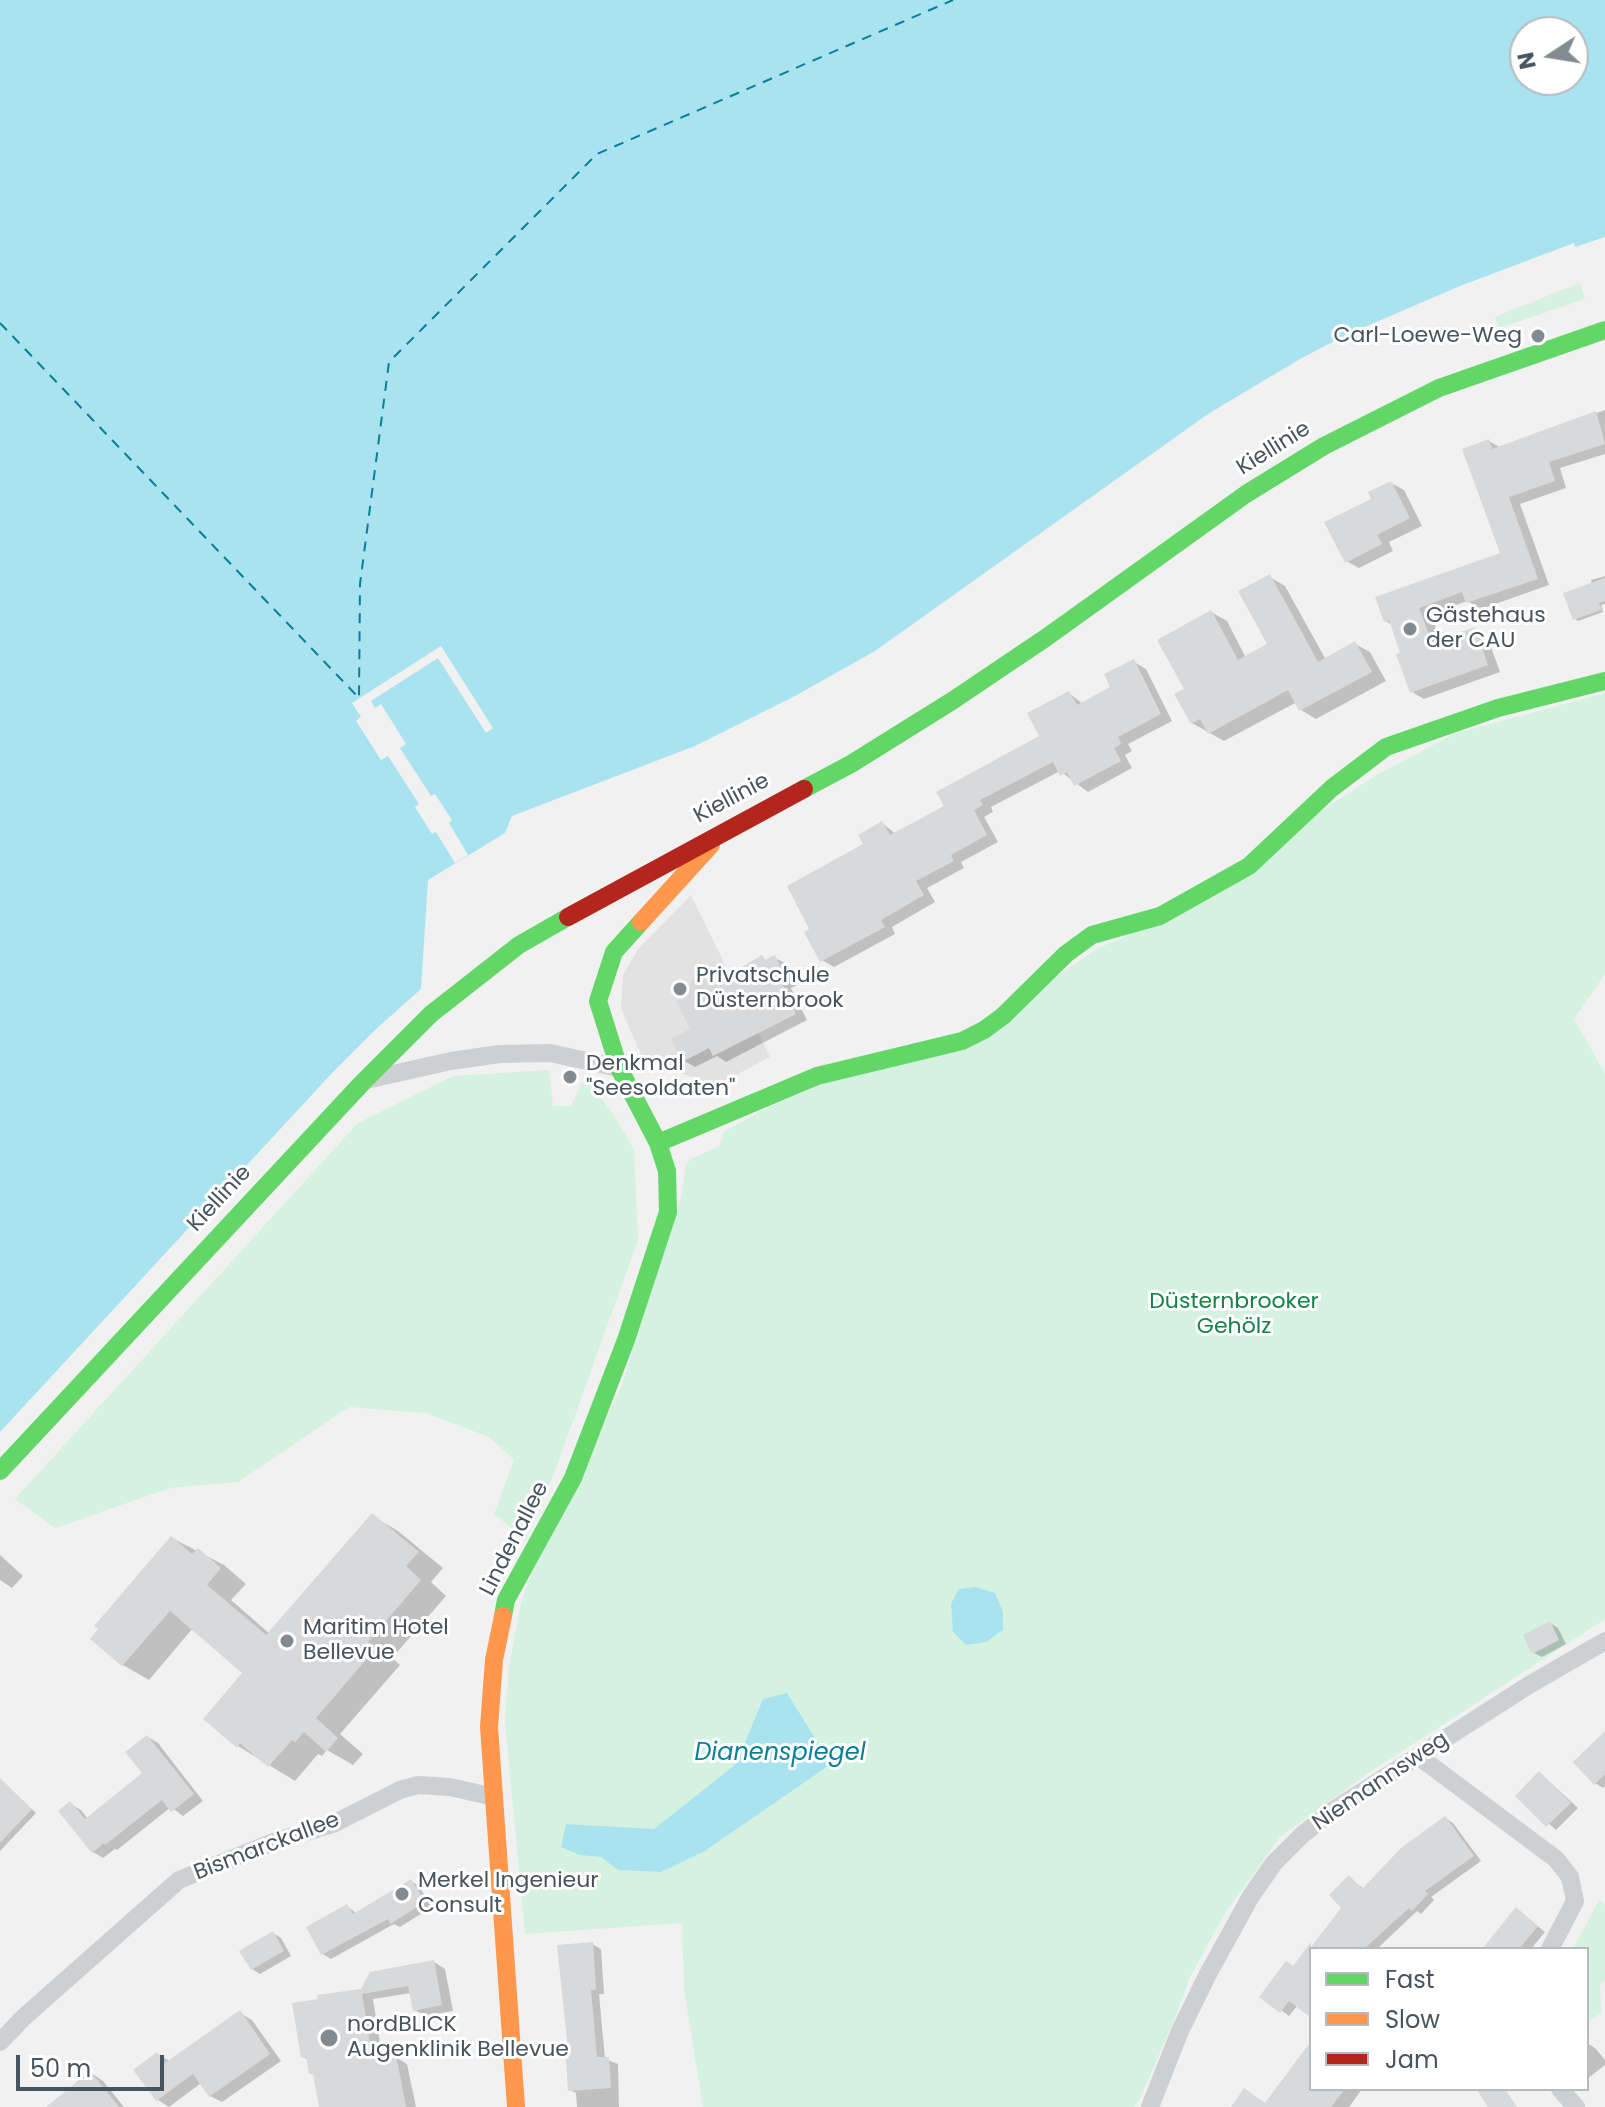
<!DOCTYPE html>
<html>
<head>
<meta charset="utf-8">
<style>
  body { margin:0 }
  #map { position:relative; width:1605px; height:2107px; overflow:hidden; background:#f1f1f1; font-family:Poppins,sans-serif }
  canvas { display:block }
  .legend { position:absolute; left:1309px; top:1947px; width:280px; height:144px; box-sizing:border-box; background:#fff; border:2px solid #b5bbbf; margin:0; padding:10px 14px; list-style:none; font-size:24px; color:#47545e }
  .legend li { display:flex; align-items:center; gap:16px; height:40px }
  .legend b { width:40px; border:2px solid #b5bbbf }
  .north { position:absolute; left:1509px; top:16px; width:80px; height:80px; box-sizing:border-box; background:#fff; border:2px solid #b5bbbf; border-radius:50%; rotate:258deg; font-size:22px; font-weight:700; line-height:32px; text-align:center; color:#47545e }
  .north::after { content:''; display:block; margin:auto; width:28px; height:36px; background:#828b91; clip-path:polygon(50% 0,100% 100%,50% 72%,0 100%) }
  .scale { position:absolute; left:16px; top:2055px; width:148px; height:36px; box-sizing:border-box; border:4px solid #47545e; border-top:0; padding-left:10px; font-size:24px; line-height:28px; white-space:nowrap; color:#47545e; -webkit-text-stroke:6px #fff; paint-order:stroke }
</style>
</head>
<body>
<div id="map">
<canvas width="1605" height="2107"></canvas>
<ul class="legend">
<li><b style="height:10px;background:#63d668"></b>Fast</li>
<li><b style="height:10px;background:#ff974d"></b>Slow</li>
<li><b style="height:10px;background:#b3261e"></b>Jam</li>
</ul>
<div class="north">N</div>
<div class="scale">50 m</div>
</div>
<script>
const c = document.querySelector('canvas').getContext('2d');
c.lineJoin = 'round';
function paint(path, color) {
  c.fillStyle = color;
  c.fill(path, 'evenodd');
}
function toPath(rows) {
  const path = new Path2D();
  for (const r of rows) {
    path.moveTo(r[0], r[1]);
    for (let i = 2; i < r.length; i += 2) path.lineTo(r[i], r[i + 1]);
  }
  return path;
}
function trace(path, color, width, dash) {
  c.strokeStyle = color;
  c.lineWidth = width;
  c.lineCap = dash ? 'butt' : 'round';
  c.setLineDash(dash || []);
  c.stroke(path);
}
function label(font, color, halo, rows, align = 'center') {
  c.font = font + ' Poppins,sans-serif';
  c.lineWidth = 6;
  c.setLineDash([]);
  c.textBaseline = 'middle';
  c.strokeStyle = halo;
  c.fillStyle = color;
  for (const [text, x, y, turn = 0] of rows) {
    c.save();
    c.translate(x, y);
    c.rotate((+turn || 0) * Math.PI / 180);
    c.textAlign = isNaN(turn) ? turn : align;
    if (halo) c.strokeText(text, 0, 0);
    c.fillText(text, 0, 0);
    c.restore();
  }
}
const education = toPath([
  [691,895,770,1057,715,1086,643,1059,621,1009,623,975,638,949]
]);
const green = toPath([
  [1580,283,1585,299,1499,328,1495,317],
  [1605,693,1605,974,1574,1019,1605,1074,1605,1619,1367,1774,1280,1837,1225,1913,1190,1977,1173,2023,1139,2100,1134,2107,703,2107,684,1989,682,1923,525,1934,505,1721,509,1667,521,1603,539,1552,621,1388,681,1197,686,1164,691,1159,719,1146,725,1131,765,1109,825,1082,912,1061,1068,969,1098,948,1129,935,1375,776,1454,734],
  [763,1699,831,1764,705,1851,661,1872,618,1870,567,1824,654,1829,736,1764],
  [549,1070,553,1106,571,1106,582,1083,592,1086,614,1115,634,1150,638,1240,556,1468,526,1540,494,1514,514,1460,489,1437,426,1413,349,1407,238,1482,170,1488,55,1528,15,1499,358,1123,453,1076],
  [1599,1900,1605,1905,1605,1981,1600,1983,1601,2013,1587,2023,1587,1949,1573,1949]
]);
const water = toPath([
  [0,0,1605,0,1605,237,1575,247,1574,243,1460,286,1346,335,1300,359,1208,414,875,651,795,696,695,746,512,816,505,833,428,880,421,989,376,1029,333,1072,0,1432],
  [1525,32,1573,32,1573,80,1525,80],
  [975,1587,995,1593,1003,1612,1003,1630,986,1642,966,1645,953,1632,951,1604,959,1589],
  [787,1693,831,1764,705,1851,661,1872,618,1870,601,1857,580,1855,561,1847,566,1824,654,1829,736,1764,763,1699]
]);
const pier = toPath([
  [441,646,493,728,486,733,438,658,371,701,375,708,381,704,406,744,400,748,431,796,435,794,452,820,449,823,468,855,455,863,436,832,432,834,415,807,419,804,388,756,381,760,356,721,361,717,352,703]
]);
const shadow = toPath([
  [1605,410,1605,454,1560,468,1566,488,1520,504,1549,585,1481,609,1467,601,1431,614,1440,641,1475,629,1487,636,1500,672,1424,699,1412,692,1403,654,1392,625,1386,621,1503,554,1489,441,1501,448],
  [1391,483,1404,490,1422,526,1389,542,1393,551,1359,568,1346,561,1374,500],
  [1605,576,1605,604,1601,605,1603,612,1578,621,1575,619,1592,584,1591,580],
  [1270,577,1285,586,1326,660,1355,644,1370,652,1386,681,1316,719,1301,710,1297,702,1224,741,1192,723,1186,690,1211,612,1227,621,1246,658,1270,645],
  [1134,662,1146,669,1172,721,1128,744,1132,751,1125,755,1132,768,1088,792,1060,771,991,807,993,812,984,817,998,842,961,862,964,868,927,888,935,902,892,927,895,934,834,967,822,960,866,845,882,823,896,834,947,807,1041,736,1069,693,1083,704,1113,688],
  [762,958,768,961,775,958,787,964,797,985,791,988,807,1020,726,1062,717,1056,695,1067,683,1060,693,1030,688,998],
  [373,1516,398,1531,443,1568,431,1582,446,1596,392,1658,400,1665,340,1734,363,1754,353,1765,327,1750,322,1756,318,1754,295,1781,238,1746,245,1673,193,1628,149,1680,123,1665,172,1538,224,1565,246,1584,231,1600,270,1634],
  [0,1555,23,1576,12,1588,0,1580],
  [1550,1623,1558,1628,1566,1644,1542,1657,1534,1653],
  [1605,1735,1605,1786,1603,1788,1595,1783],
  [148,1737,158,1743,203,1801,183,1816,171,1807,117,1850,115,1849,103,1858,93,1852,70,1804,81,1810,88,1819,144,1774],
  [1540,1773,1578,1808,1556,1830,1518,1796],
  [0,1780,36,1813,0,1851],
  [1445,1818,1453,1823,1481,1861,1431,1897,1434,1900,1421,1914,1417,1911,1377,1949,1311,1949,1311,2015,1298,2005,1289,2016,1262,1996,1294,1968,1344,1908,1349,1878,1364,1889],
  [411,1881,419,1886,432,1907,400,1927,394,1924,331,1959,323,1954,309,1928,347,1906,357,1914],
  [1524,1915,1545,1932,1531,1949,1484,1949],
  [273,1933,281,1938,291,1956,260,1974,252,1969],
  [592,1944,601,1949,604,1994,599,1994,605,2059,618,2064,619,2107,577,2107,576,2093,570,2090,571,2061],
  [434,1962,445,1969,453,2011,426,2016,415,2010,411,1993,373,1999,382,2055,395,2057,407,2064,416,2107,321,2107,314,2075,311,2073,309,2060,303,2057,362,1990],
  [240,2013,252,2020,281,2061,222,2102,210,2096,201,2083,169,2107,158,2100,136,2070,157,2054,170,2061],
  [1587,2043,1595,2048,1605,2060,1605,2065,1587,2079],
  [1311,2049,1311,2089,1362,2089,1349,2107,1320,2107,1284,2080],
  [91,2073,103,2081,124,2107,50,2107]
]);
const ferry = toPath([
  [0,323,359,698,360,584,389,362,597,154,953,0]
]);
const building = toPath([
  [1596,411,1605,444,1549,462,1555,481,1509,497,1538,579,1466,603,1462,592,1419,608,1432,642,1475,627,1488,665,1410,693,1396,654,1400,653,1389,620,1384,622,1375,597,1500,553,1462,449,1489,439,1492,449],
  [1391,481,1410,518,1377,535,1382,544,1345,563,1324,522,1371,499,1368,492],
  [1270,574,1318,662,1355,641,1372,672,1299,711,1288,690,1208,734,1200,719,1191,724,1174,694,1184,689,1157,640,1211,610,1238,660,1267,644,1238,591],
  [1605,578,1605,601,1599,603,1601,610,1573,620,1563,593],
  [1134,659,1161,714,1118,737,1121,744,1114,748,1121,761,1074,786,1067,772,1060,776,1053,762,980,800,983,805,974,810,987,835,951,855,954,861,916,881,924,895,881,920,885,927,820,962,804,932,809,929,787,886,863,844,858,835,882,821,890,835,944,806,936,792,1039,736,1027,713,1069,691,1077,705,1110,687,1104,674],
  [762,955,765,960,775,955,786,978,781,981,796,1014,713,1056,709,1048,682,1062,671,1039,690,1029,676,1001,687,996,690,981,714,972,728,975],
  [372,1513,419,1552,406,1566,421,1580,368,1642,375,1649,316,1718,338,1738,326,1752,304,1732,295,1742,292,1740,268,1767,240,1743,237,1748,203,1719,242,1673,170,1611,122,1666,90,1639,98,1629,94,1626,171,1536,192,1554,198,1548,221,1568,207,1585,266,1635],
  [1550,1621,1559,1640,1532,1654,1523,1635],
  [1605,1731,1605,1774,1594,1785,1573,1762],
  [147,1735,194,1794,171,1812,162,1800,105,1845,104,1843,92,1853,58,1811,70,1801,85,1819,142,1773,125,1752],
  [1539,1771,1571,1803,1546,1827,1515,1796],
  [0,1778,32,1809,0,1843],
  [1445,1816,1474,1856,1425,1891,1428,1894,1412,1911,1409,1908,1364,1949,1311,1949,1311,2018,1289,2001,1280,2013,1259,1997,1286,1961,1293,1966,1311,1942,1311,1947,1341,1908,1329,1895,1349,1875,1362,1889,1401,1848],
  [411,1879,425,1902,390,1924,388,1919,321,1955,306,1927,347,1904,353,1914],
  [1516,1907,1538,1926,1519,1949,1482,1949],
  [273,1931,284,1951,251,1970,239,1951],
  [593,1942,596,1990,591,1990,597,2057,609,2057,611,2088,568,2091,566,2059,569,2059,557,1945],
  [434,1960,442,2005,413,2011,408,1986,362,1994,372,2055,389,2052,396,2055,406,2107,319,2107,313,2074,309,2074,306,2057,301,2058,292,2003,318,1999,317,1995,361,1989,370,1972],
  [240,2010,270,2054,209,2097,193,2074,156,2101,133,2070,157,2052,165,2063],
  [1311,2041,1311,2089,1345,2089,1331,2107,1231,2107,1244,2088,1265,2103],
  [90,2071,119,2107,46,2107],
  [1476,2089,1505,2089,1517,2107,1488,2107]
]);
const street = toPath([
  [366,1080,451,1061,499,1054,550,1053,619,1068],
  [1418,1756,1556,1859,1570,1877,1575,1901,1550,1949],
  [0,2042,24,2017,179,1880,276,1841,333,1824,400,1790,418,1785,450,1787,494,1797],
  [1560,2089,1576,2107],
  [1150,2107,1180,2031,1208,1974,1251,1896,1274,1863,1302,1835,1332,1811,1529,1685,1605,1641]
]);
const fast = toPath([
  [804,789,851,764,952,701,1047,637,1246,494,1324,446,1439,388,1605,330],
  [658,1143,817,1076,962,1041,984,1030,1003,1016,1066,954,1092,935,1160,916,1249,866,1332,788,1386,747,1498,708,1605,681],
  [0,1471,364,1081,431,1014,519,945,568,917],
  [503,1616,506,1600,573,1478,626,1340,668,1212,667,1171,658,1143,619,1068,598,1001,614,952,641,922]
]);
const slow = toPath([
  [641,922,711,845],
  [503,1616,494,1660,489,1727,516,2107]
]);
const jam = toPath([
  [568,917,804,789]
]);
const markers = [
  [1538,336,8,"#828b91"],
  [1410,629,8,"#828b91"],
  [680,989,8,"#828b91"],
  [570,1077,8,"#828b91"],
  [287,1641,8,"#828b91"],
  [402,1894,8,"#828b91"],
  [329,2038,10,"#828b91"]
];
const poiNames = [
  ["Carl-Loewe-Weg",1522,336,"right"],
  ["Gästehaus",1426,616],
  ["der CAU",1426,641],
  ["Privatschule",696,976],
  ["Düsternbrook",696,1001],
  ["Denkmal",586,1064],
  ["\"Seesoldaten\"",586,1089],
  ["Maritim Hotel",303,1628],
  ["Bellevue",303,1653],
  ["Merkel Ingenieur",418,1881],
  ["Consult",418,1906],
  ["nordBLICK",347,2025],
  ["Augenklinik Bellevue",347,2050]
];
const streetNames = [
  ["Kiellinie",1274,449,-32],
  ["Kiellinie",732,799,-28],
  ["Kiellinie",220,1199,-47],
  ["Lindenallee",515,1539,-63],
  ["Niemannsweg",1381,1782,-34],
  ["Bismarckallee",267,1847,-21]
];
const parkNames = [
  ["Düsternbrooker",1234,1302],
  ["Gehölz",1234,1327]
];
const waterNames = [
  ["Dianenspiegel",780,1754]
];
paint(education, '#e3e2e3');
paint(green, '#d5f1df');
paint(water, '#a9e3f0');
paint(pier, '#f1f1f1');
paint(shadow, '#0003');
trace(ferry, '#097f98', 2, [10, 8]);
paint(building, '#d8d9db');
trace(street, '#ccd0d2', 18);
trace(fast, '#63d668', 18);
trace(slow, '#ff974d', 18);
trace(jam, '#b3261e', 18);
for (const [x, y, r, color] of markers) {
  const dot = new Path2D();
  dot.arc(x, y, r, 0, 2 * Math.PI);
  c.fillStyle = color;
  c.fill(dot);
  trace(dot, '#fff', 3);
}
label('22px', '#47545e', '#fff', poiNames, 'left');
label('22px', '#47545e', '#fff', streetNames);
label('22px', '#148348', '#fff', parkNames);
label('italic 24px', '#097f98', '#fff', waterNames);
</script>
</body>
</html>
